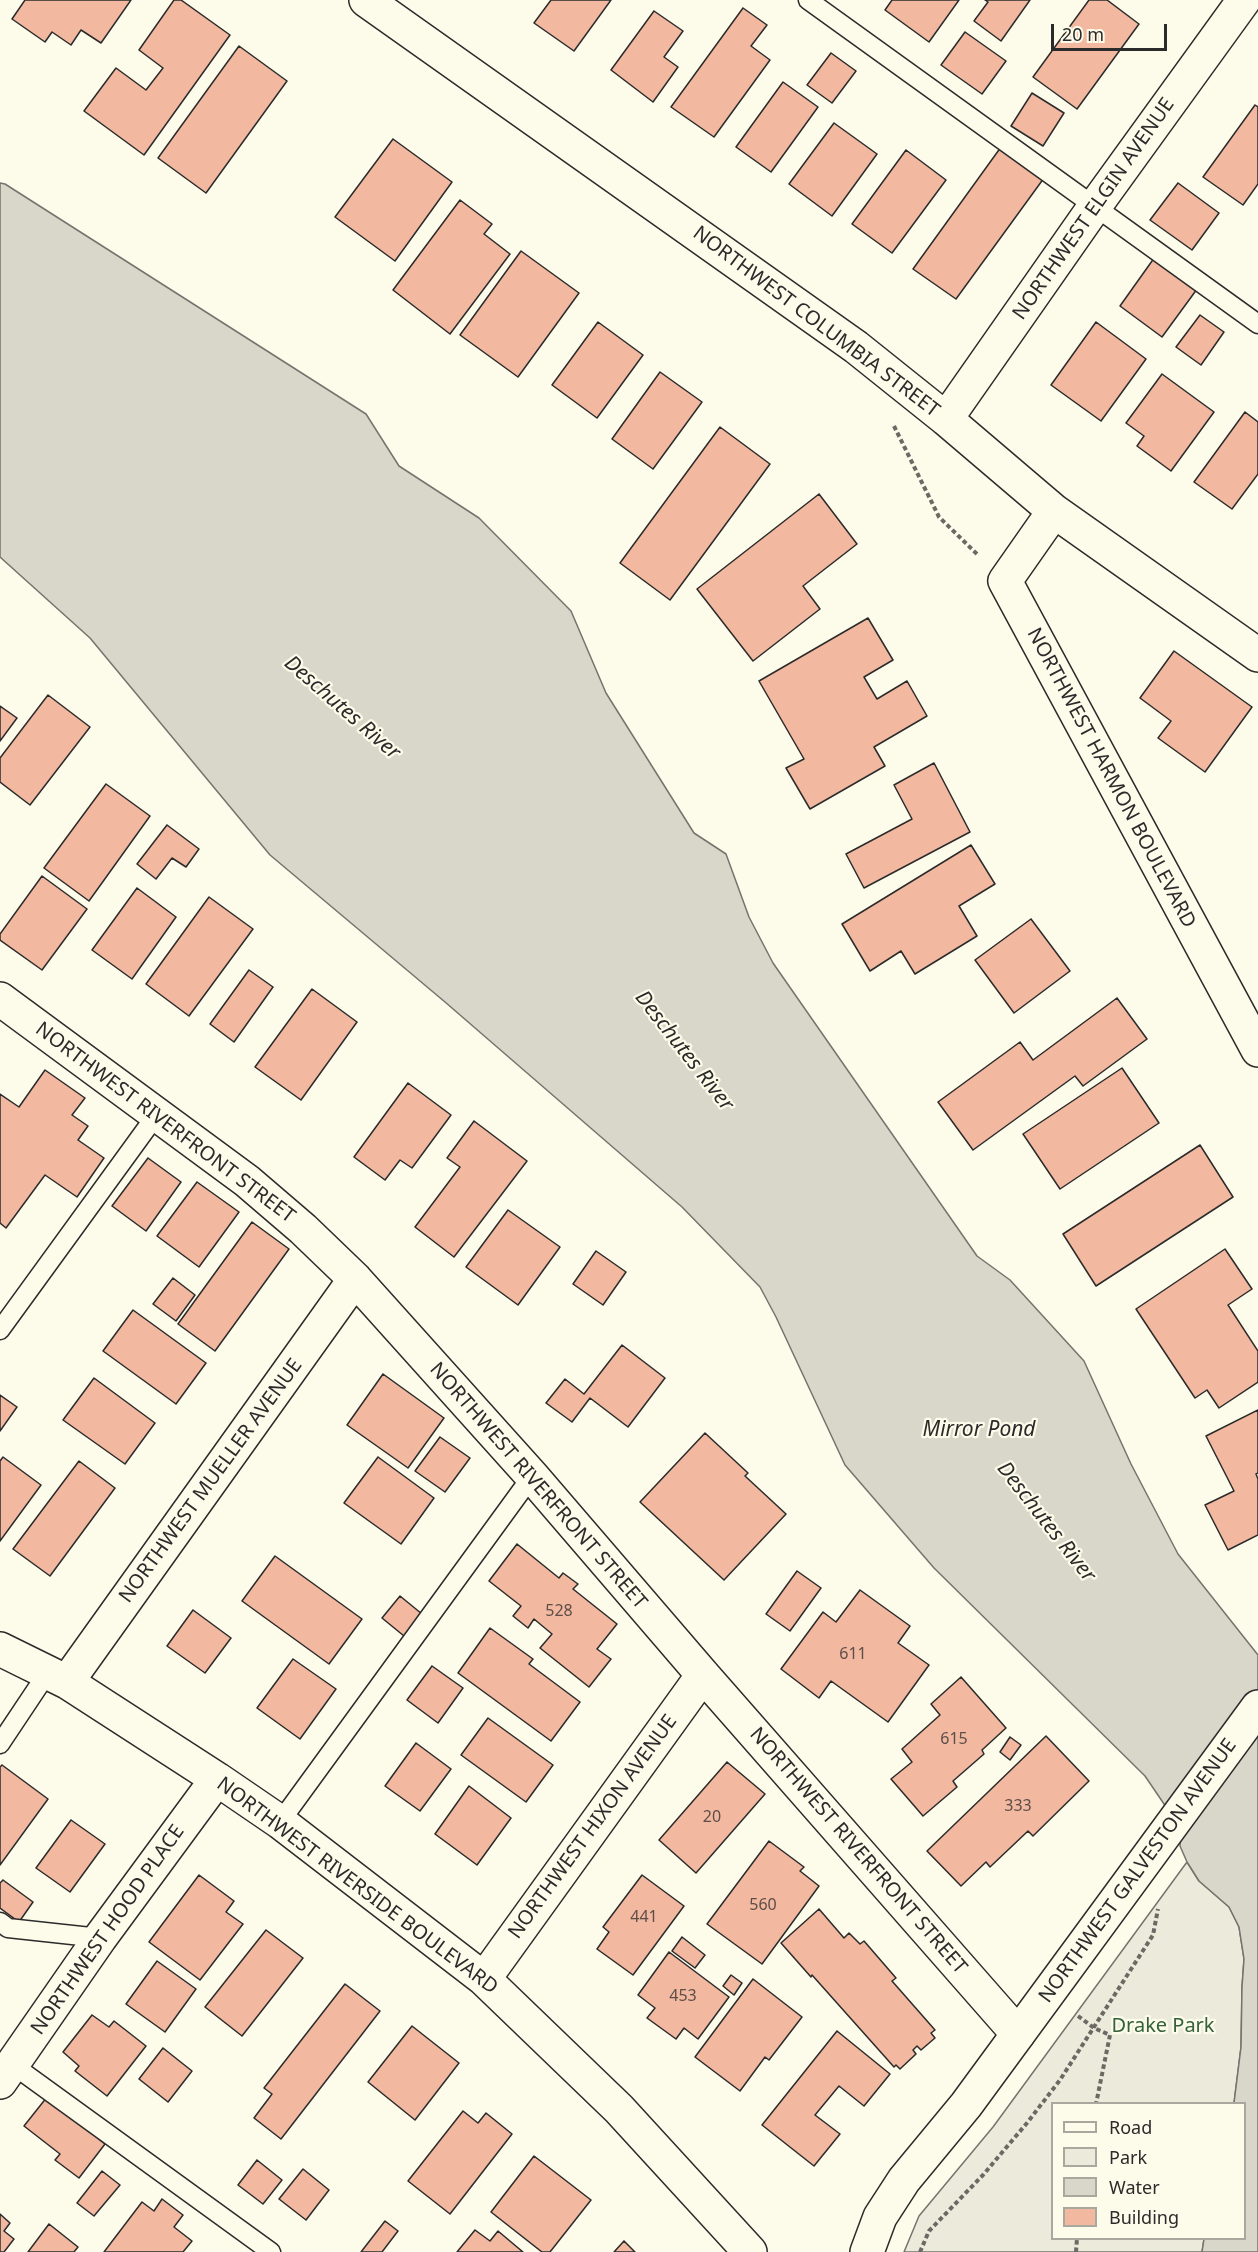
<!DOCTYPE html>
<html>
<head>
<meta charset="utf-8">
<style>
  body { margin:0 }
  #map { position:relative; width:1258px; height:2252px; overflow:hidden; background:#fdfbea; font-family:"Noto Sans",sans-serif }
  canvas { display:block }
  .legend { position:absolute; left:1051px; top:2102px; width:195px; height:138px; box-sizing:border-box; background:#fdfbea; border:2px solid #a9a89e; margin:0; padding:8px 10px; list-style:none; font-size:18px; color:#2b2b2b }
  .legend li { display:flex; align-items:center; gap:12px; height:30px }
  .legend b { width:30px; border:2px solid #a9a89e }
  .scale { position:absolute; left:1051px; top:24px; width:116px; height:27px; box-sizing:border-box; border:3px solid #2b2b2b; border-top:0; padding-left:8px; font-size:18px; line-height:21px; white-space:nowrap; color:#2b2b2b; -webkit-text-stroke:4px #fdfbea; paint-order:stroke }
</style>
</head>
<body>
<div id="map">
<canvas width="1258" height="2252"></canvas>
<ul class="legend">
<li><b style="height:8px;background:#fdfbea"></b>Road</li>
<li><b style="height:16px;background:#ecebdb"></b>Park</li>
<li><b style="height:16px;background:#d8d7c9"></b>Water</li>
<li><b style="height:16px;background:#f2b8a0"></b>Building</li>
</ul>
<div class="scale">20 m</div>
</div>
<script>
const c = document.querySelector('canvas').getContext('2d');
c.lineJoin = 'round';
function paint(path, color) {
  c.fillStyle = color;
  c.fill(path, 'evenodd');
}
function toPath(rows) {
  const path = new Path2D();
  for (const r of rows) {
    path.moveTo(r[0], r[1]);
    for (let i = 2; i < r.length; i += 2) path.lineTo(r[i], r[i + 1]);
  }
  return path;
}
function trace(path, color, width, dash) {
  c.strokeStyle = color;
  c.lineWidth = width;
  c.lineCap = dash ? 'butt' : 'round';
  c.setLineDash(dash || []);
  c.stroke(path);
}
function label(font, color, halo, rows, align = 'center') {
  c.font = font + ' "Noto Sans",sans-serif';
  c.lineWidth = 4.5;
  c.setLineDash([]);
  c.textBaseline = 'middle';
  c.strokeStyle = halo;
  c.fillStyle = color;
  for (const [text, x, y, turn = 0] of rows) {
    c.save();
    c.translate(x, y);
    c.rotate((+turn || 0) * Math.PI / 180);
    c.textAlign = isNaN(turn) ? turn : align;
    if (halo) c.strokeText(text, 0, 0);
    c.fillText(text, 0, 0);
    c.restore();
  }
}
const green = toPath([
  [1187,1862,1199,1881,1229,1907,1239,1927,1244,1959,1242,1987,1241,2047,1234,2103,1052,2104,1052,2238,1204,2239,1202,2252,904,2252,919,2216,993,2127,1187,1862]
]);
const water = toPath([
  [0,183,5,184,366,414,399,466,479,518,571,611,606,693,694,833,726,854,749,917,773,963,977,1256,1010,1280,1084,1361,1131,1464,1178,1554,1258,1655,1258,2252,1202,2252,1204,2239,1244,2238,1244,2104,1234,2103,1241,2047,1242,1987,1244,1959,1239,1927,1229,1907,1199,1881,1187,1862,1180,1846,1181,1829,1145,1776,934,1568,845,1465,776,1317,760,1287,682,1207,445,1002,270,855,90,638,0,557,0,183]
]);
const building = toPath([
  [25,0,131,0,101,43,81,30,71,45,52,32,45,42,12,19,25,0],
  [174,0,181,0,230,35,144,155,84,111,116,68,146,90,163,68,139,50,174,0],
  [551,0,611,0,574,51,534,23,551,0],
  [892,0,959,0,929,42,885,10,892,0],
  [985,0,1030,0,1001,41,974,21,988,2,985,0],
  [1089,0,1107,0,1139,24,1077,109,1033,77,1089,0],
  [743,8,767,25,751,46,770,60,714,137,671,107,743,8],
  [654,11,683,31,664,57,678,67,653,102,611,70,654,11],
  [965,32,1006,61,982,94,941,65,965,32],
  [239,46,287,81,206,193,158,158,239,46],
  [831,53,856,71,832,103,807,85,831,53],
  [783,82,818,107,771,172,736,147,783,82],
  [1032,93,1064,113,1043,146,1011,126,1032,93],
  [1255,105,1258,107,1258,184,1243,205,1203,177,1255,105],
  [834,123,877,154,832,216,789,184,834,123],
  [393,139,452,182,395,261,335,217,393,139],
  [1001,147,1044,178,956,299,913,269,1001,147],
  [906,150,946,180,892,253,852,224,906,150],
  [1178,183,1219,213,1192,250,1150,220,1178,183],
  [460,200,492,224,484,234,510,254,450,334,393,290,460,200],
  [521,251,579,293,518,377,460,335,521,251],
  [1157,254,1200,285,1162,337,1120,306,1157,254],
  [1200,315,1224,332,1201,365,1176,347,1200,315],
  [598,322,643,355,597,418,552,385,598,322],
  [1096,322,1146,359,1101,421,1051,385,1096,322],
  [660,372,702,402,653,469,612,439,660,372],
  [1162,374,1214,412,1171,471,1137,446,1144,436,1126,423,1162,374],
  [1245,412,1258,422,1258,474,1232,509,1194,482,1245,412],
  [720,427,770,464,670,600,620,563,720,427],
  [819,494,857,544,803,586,820,609,753,661,697,589,819,494],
  [868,618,893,660,864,677,877,699,907,681,927,716,874,747,885,766,810,809,786,768,804,759,759,681,868,618],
  [1174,651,1252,707,1205,772,1158,738,1171,721,1140,698,1174,651],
  [48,695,90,727,30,805,0,782,0,758,48,695],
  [0,706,17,718,0,741,0,706],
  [934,763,970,832,864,888,846,854,912,819,894,785,934,763],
  [106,784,150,816,89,901,44,868,106,784],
  [167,825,199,849,186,867,172,858,156,879,137,864,167,825],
  [971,845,995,884,959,906,977,936,915,974,901,951,870,971,842,924,971,845],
  [42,876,87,909,42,970,0,940,0,934,42,876],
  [137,888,176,917,132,979,92,950,137,888],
  [209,897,253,929,189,1016,146,984,209,897],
  [1031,919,1070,971,1014,1013,975,960,1031,919],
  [249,970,273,987,234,1042,210,1024,249,970],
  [312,989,357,1022,301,1100,255,1067,312,989],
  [1117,998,1147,1039,1083,1086,1075,1076,973,1150,938,1102,1020,1042,1033,1060,1117,998],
  [1122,1068,1159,1123,1060,1189,1023,1134,1122,1068],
  [45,1070,85,1098,72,1115,88,1126,78,1140,104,1158,77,1197,45,1175,6,1228,0,1223,0,1094,19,1107,45,1070],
  [408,1083,451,1115,412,1168,400,1160,385,1180,354,1157,408,1083],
  [474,1121,527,1161,454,1257,415,1227,460,1167,447,1158,474,1121],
  [1200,1145,1233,1197,1096,1286,1063,1234,1200,1145],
  [148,1158,181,1182,146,1231,112,1206,148,1158],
  [197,1182,239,1212,199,1267,157,1236,197,1182],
  [508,1210,560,1247,518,1305,466,1267,508,1210],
  [252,1222,289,1249,215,1351,178,1324,252,1222],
  [1225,1249,1252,1289,1228,1305,1258,1351,1258,1382,1219,1408,1207,1390,1195,1398,1136,1309,1225,1249],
  [596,1251,626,1272,603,1305,573,1284,596,1251],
  [173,1278,195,1295,176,1321,153,1304,173,1278],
  [133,1310,206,1363,176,1404,103,1351,133,1310],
  [622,1345,665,1378,628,1427,590,1398,572,1422,546,1403,565,1379,584,1394,622,1345],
  [383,1374,444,1418,408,1468,347,1425,383,1374],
  [94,1378,155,1423,125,1464,63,1420,94,1378],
  [0,1395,17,1407,0,1431,0,1395],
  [1258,1410,1258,1473,1256,1474,1258,1479,1258,1535,1228,1550,1205,1505,1234,1491,1206,1436,1258,1410],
  [705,1433,748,1473,745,1476,786,1514,724,1580,640,1502,705,1433],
  [440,1437,470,1458,445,1492,415,1471,440,1437],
  [3,1457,41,1485,0,1541,0,1461,3,1457],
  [378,1457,434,1498,401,1544,344,1503,378,1457],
  [79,1461,115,1488,50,1576,13,1549,79,1461],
  [517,1544,559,1578,563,1573,578,1584,573,1589,617,1624,597,1649,611,1659,589,1687,540,1648,552,1634,534,1619,528,1628,513,1616,521,1606,489,1581,517,1544],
  [275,1556,362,1619,329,1664,242,1601,275,1556],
  [797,1571,821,1588,790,1631,766,1614,797,1571],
  [860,1590,910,1626,898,1643,929,1665,888,1722,831,1681,819,1698,781,1669,823,1612,836,1622,860,1590],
  [400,1596,422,1614,404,1636,382,1618,400,1596],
  [193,1610,231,1638,205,1673,167,1646,193,1610],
  [490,1628,533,1659,529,1664,580,1702,551,1741,458,1673,490,1628],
  [293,1659,336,1689,300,1739,257,1708,293,1659],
  [432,1666,463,1688,438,1723,407,1700,432,1666],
  [961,1677,1006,1728,982,1750,984,1754,953,1781,957,1787,923,1816,891,1779,912,1762,902,1749,940,1715,931,1704,961,1677],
  [488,1718,553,1765,526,1802,461,1755,488,1718],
  [1046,1736,1089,1781,1033,1836,1028,1831,990,1867,986,1862,961,1886,927,1851,1046,1736],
  [1010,1737,1021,1745,1010,1760,1000,1752,1010,1737],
  [416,1743,451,1769,420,1811,385,1786,416,1743],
  [727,1762,765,1794,696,1873,659,1840,727,1762],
  [2,1765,48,1799,0,1865,0,1767,2,1765],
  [469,1786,511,1818,477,1865,435,1834,469,1786],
  [71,1820,105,1844,70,1892,36,1868,71,1820],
  [769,1841,804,1867,800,1871,819,1886,762,1964,707,1924,769,1841],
  [199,1875,234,1901,226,1912,243,1924,200,1980,149,1942,199,1875],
  [642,1875,684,1906,633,1975,597,1949,609,1932,603,1927,642,1875],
  [3,1880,33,1902,19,1922,0,1908,0,1883,3,1880],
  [819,1909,844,1938,849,1933,860,1944,864,1941,896,1978,892,1981,935,2030,931,2033,935,2038,921,2050,917,2046,913,2050,916,2054,900,2069,896,2065,894,2067,812,1975,811,1977,781,1943,819,1909],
  [266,1930,303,1958,242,2036,205,2007,266,1930],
  [682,1937,705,1955,695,1968,672,1951,682,1937],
  [669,1952,729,1997,698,2039,684,2028,676,2039,647,2018,655,2008,638,1995,669,1952],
  [157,1961,196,1989,165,2032,126,2004,157,1961],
  [731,1975,742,1983,734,1995,723,1986,731,1975],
  [753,1979,802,2017,769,2060,765,2057,740,2091,695,2057,753,1979],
  [345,1984,380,2011,281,2139,254,2118,272,2094,264,2088,345,1984],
  [92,2015,109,2027,114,2021,146,2046,107,2096,75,2071,79,2066,63,2052,92,2015],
  [412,2026,459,2063,415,2120,368,2082,412,2026],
  [837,2031,890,2074,864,2106,839,2086,815,2115,840,2134,814,2166,762,2125,837,2031],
  [163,2048,192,2071,168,2102,139,2079,163,2048],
  [51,2092,99,2130,94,2135,105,2144,79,2178,55,2160,60,2154,24,2126,51,2092],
  [463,2111,478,2123,486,2113,512,2134,450,2214,408,2181,463,2111],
  [534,2156,591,2200,550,2252,542,2252,491,2212,534,2156],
  [257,2160,282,2180,263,2204,238,2185,257,2160],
  [303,2169,329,2190,306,2220,279,2199,303,2169],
  [102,2171,120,2185,94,2216,77,2203,102,2171],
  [162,2199,183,2215,174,2227,192,2241,183,2252,104,2252,142,2202,154,2211,162,2199],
  [0,2214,10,2223,4,2231,14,2239,4,2252,0,2252,0,2214],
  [385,2221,398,2231,382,2252,361,2252,385,2221],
  [49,2224,78,2247,74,2252,28,2252,49,2224],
  [475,2230,490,2241,498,2231,523,2252,457,2252,475,2230],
  [624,2241,635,2252,614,2252,624,2241]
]);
const path = toPath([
  [894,426,939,517,979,556],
  [1078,2016,1094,2028,1110,2035,1096,2104],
  [920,2252,929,2231,983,2175,1027,2123,1060,2080,1153,1935,1158,1909],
  [1076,2252,1077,2238]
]);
const service = toPath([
  [808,0,1258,324],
  [0,1330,157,1114],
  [0,1744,48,1672],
  [280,1822,532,1476],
  [0,1922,8,1928,100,1938],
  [13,2065,271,2252]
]);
const minor = toPath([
  [366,0,856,347,946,419,1054,511,1258,655],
  [946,419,1095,206,1244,0],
  [1054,511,1005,581,1258,1050],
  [0,999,247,1181,303,1229,355,1279,532,1476,703,1675,1018,2034],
  [0,1649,67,1682,217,1779,280,1822,484,1979,619,2109,750,2252],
  [67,1682,355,1279],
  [484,1979,703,1675],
  [0,2082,100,1938,217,1779]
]);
const tertiary = toPath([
  [867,2252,880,2217,904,2180,966,2105,1258,1707]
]);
const numberNames = [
  ["528",559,1611],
  ["611",853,1654],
  ["615",954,1739],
  ["333",1018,1806],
  ["20",712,1817],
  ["560",763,1905],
  ["441",644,1917],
  ["453",683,1996]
];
const streetNames = [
  ["NORTHWEST ELGIN AVENUE",1094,209,-55],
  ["NORTHWEST COLUMBIA STREET",816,322,37],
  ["NORTHWEST HARMON BOULEVARD",1111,778,62],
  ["NORTHWEST RIVERFRONT STREET",165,1123,37],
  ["NORTHWEST MUELLER AVENUE",211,1481,-54],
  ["NORTHWEST RIVERFRONT STREET",538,1486,49],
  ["NORTHWEST HIXON AVENUE",593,1827,-54],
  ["NORTHWEST RIVERFRONT STREET",858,1851,49],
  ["NORTHWEST GALVESTON AVENUE",1138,1871,-54],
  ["NORTHWEST RIVERSIDE BOULEVARD",357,1886,37],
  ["NORTHWEST HOOD PLACE",108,1930,-55]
];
const parkNames = [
  ["Drake Park",1163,2026]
];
const waterNames = [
  ["Deschutes River",342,708,41],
  ["Deschutes River",684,1051,52],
  ["Mirror Pond",979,1430],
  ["Deschutes River",1046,1522,52]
];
paint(green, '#ecebdb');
trace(green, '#74746e', 1.5);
paint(water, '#d8d7c9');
trace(water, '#74746e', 1.5);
paint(building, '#f2b8a0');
trace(building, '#2b2b2b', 1.5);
trace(service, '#2b2b2b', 21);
trace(minor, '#2b2b2b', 36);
trace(tertiary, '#2b2b2b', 36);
trace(path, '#6a6964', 4, [4.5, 3]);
trace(service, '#fdfbea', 18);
trace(minor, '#fdfbea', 33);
trace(tertiary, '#fdfbea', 33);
label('16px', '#5d4e48', null, numberNames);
label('20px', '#2b2b2b', '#fdfbea', streetNames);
label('20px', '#34623c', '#fdfbea', parkNames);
label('italic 21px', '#2b2b2b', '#fdfbea', waterNames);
</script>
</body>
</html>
